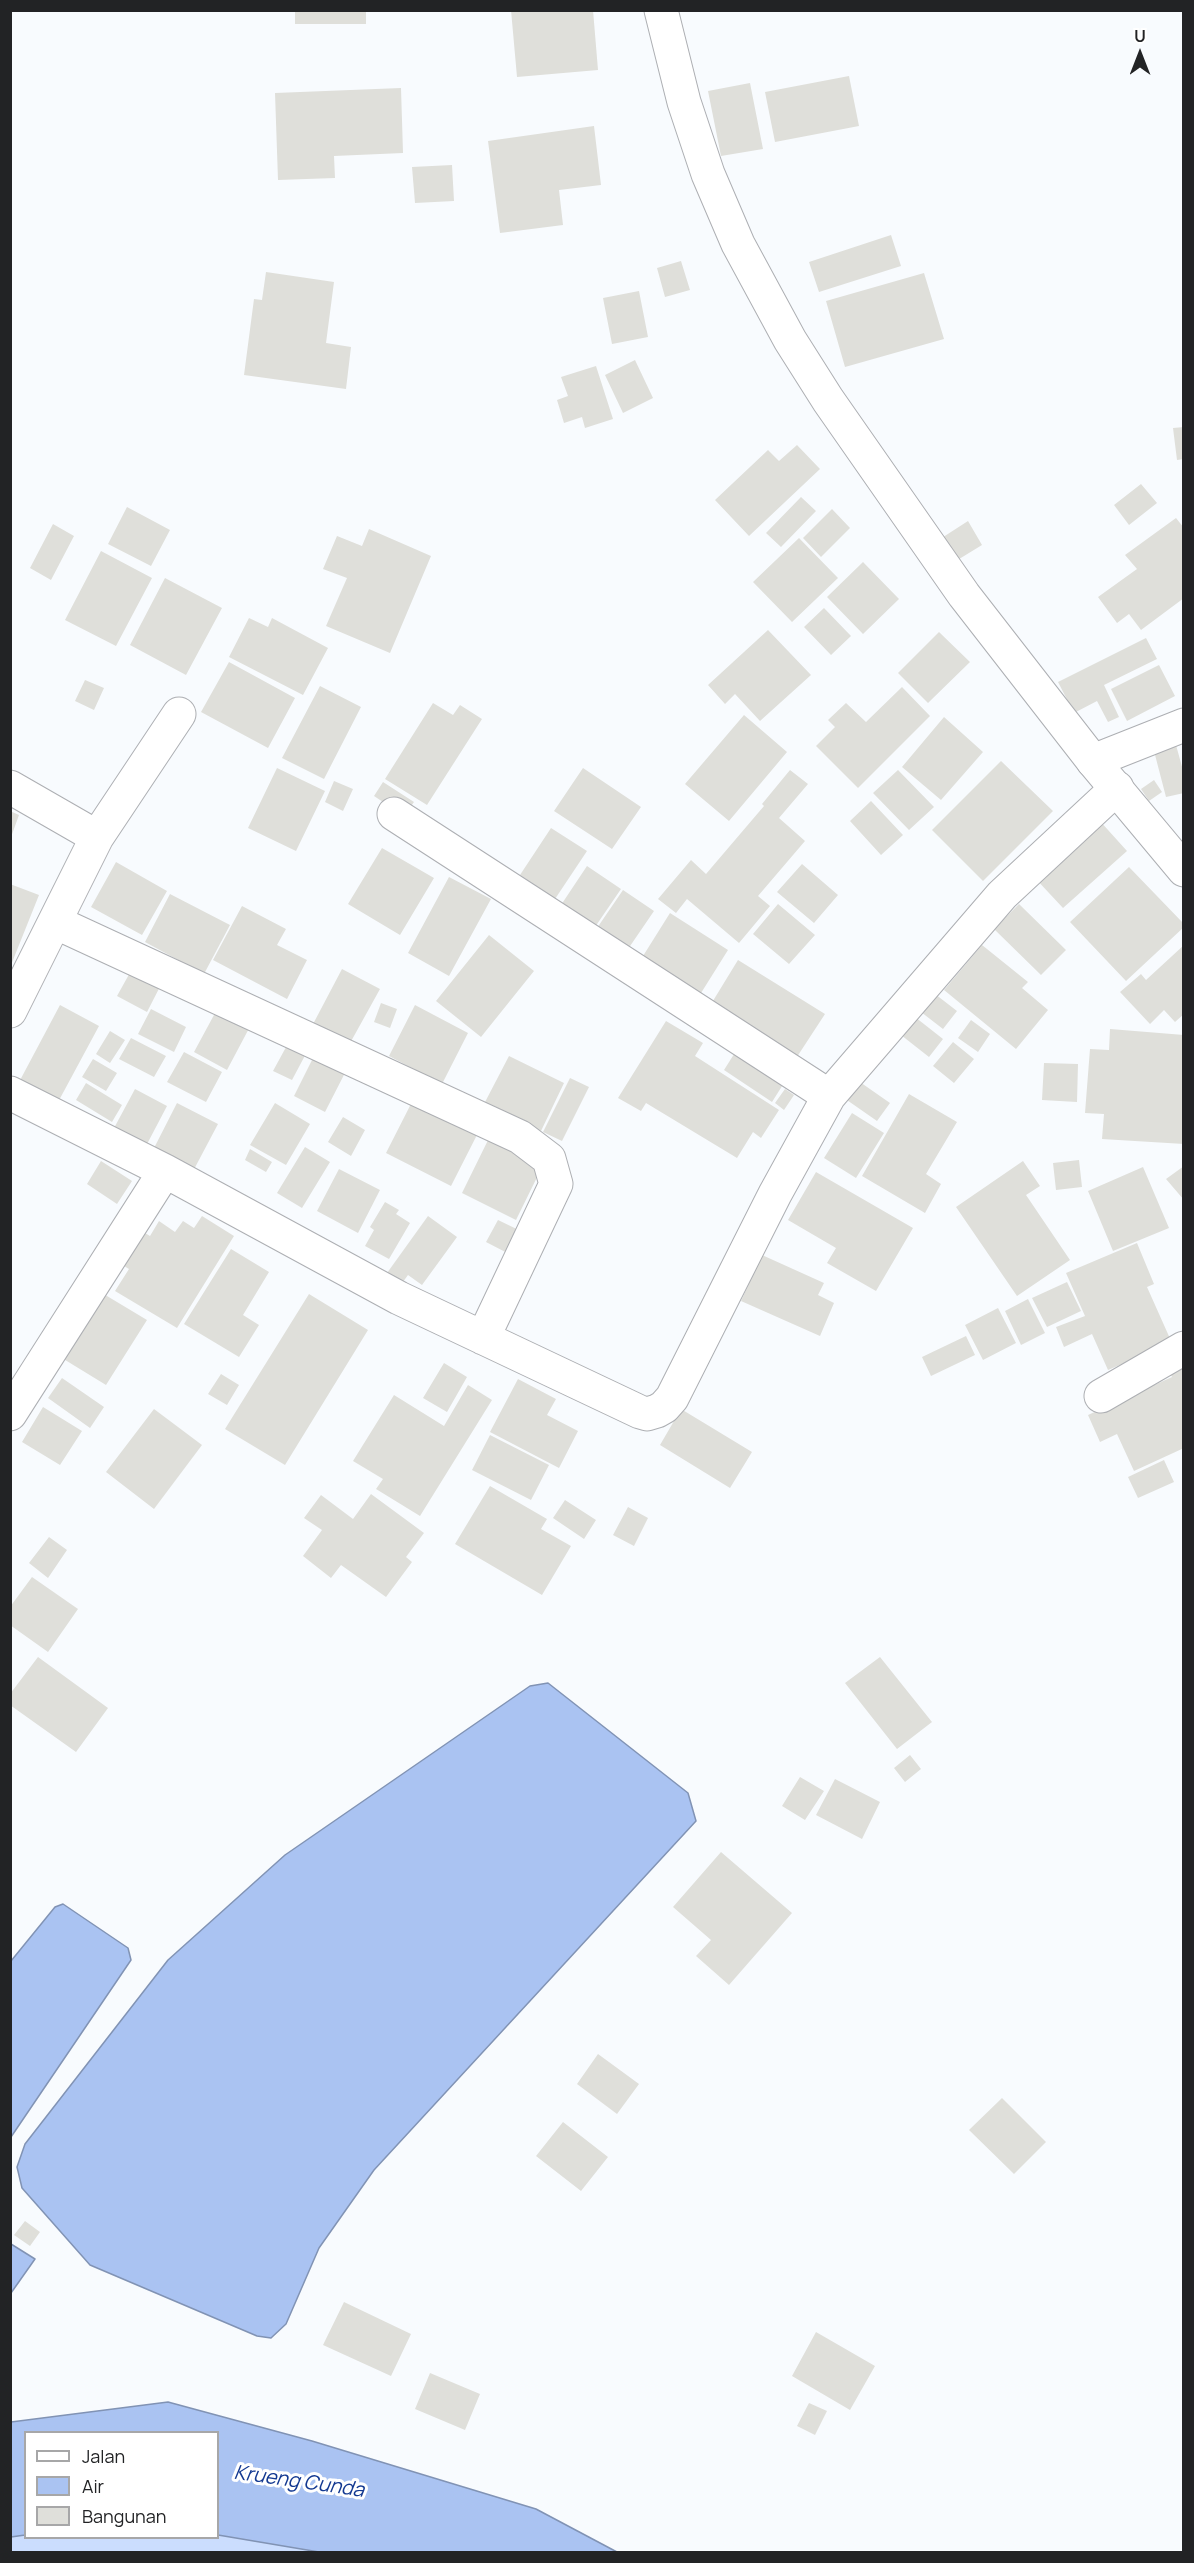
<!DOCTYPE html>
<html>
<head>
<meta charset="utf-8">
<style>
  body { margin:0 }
  #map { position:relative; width:1194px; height:2563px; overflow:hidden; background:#f8fbfe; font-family:Manrope,sans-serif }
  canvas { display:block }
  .frame { position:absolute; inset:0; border:12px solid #222325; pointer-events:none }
  .legend { position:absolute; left:24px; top:2431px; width:195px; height:108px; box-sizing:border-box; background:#fff; border:2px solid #a7a7a8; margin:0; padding:8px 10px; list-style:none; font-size:18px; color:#222325 }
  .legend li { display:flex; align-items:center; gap:12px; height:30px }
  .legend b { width:30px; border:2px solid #a7a7a8 }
  .north { position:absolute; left:1110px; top:24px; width:60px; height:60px; -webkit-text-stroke:4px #fff; paint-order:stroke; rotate:0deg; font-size:16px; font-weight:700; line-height:24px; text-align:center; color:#222325 }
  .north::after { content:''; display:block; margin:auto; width:21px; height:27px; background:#222325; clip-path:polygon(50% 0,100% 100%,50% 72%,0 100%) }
</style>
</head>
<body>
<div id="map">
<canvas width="1194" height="2563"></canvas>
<div class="frame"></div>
<ul class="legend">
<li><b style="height:8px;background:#fff"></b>Jalan</li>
<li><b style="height:16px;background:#aac3f2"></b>Air</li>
<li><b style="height:16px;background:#dfdfda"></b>Bangunan</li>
</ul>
<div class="north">U</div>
</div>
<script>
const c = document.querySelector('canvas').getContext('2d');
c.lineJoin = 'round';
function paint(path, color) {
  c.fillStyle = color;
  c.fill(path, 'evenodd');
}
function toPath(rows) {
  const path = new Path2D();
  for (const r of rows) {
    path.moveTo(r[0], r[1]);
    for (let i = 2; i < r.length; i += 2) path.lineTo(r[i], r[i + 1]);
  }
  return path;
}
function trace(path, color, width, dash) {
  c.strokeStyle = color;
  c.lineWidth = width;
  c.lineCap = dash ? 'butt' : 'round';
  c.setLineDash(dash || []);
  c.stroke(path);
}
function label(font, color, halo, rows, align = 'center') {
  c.font = font + ' Manrope,sans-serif';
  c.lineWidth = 6;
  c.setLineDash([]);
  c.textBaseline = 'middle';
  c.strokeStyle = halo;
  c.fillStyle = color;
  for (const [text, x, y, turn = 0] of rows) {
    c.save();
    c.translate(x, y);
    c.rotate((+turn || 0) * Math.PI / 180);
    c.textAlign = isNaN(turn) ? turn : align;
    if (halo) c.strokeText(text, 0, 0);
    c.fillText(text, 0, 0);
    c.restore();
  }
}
const green = toPath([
  [25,2535,26,2538,218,2538,218,2535,319,2552,11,2552,10,2537]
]);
const water = toPath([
  [548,1683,688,1793,696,1821,374,2170,319,2248,286,2324,271,2338,257,2336,90,2265,22,2188,17,2167,25,2144,168,1960,285,1855,530,1686,548,1683],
  [63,1904,128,1948,131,1960,11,2137,11,1961,55,1907,63,1904],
  [11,2244,35,2259,11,2293,11,2244],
  [168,2402,312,2441,536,2509,617,2552,319,2552,218,2535,218,2432,26,2432,25,2535,11,2537,11,2422,168,2402]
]);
const building = toPath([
  [295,10,366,10,366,24,295,24],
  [511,10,593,10,598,70,517,77],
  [849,76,859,126,775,142,765,92],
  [750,83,763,149,721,156,708,91],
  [401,88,403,153,334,156,335,178,278,180,275,93],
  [594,126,601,185,559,190,563,225,500,233,488,141],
  [452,165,454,201,415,203,412,167],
  [891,235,901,266,819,292,809,262],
  [681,261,690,290,665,297,657,268],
  [266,272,334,282,326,343,351,347,346,389,244,375,254,299,262,300],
  [924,273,944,339,845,367,826,301],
  [639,291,648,337,612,344,603,298],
  [635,360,653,398,623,413,605,375],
  [596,366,613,419,585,428,582,417,564,423,557,400,568,396,561,377],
  [1184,427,1184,459,1177,460,1173,428],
  [797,445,820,469,749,536,715,500,768,450,779,461],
  [1141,484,1157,503,1129,525,1114,505],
  [801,497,816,511,781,547,766,533],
  [127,507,170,530,151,566,108,544],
  [832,509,850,528,821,557,803,538],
  [1176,518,1184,528,1184,598,1141,630,1129,614,1117,623,1098,597,1137,569,1125,555],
  [968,521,982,545,951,564,937,541],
  [53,524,74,536,51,580,30,568],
  [369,529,431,556,390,653,326,626,347,578,323,569,337,536,362,546],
  [799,538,838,578,792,622,753,582],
  [101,551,152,578,116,646,65,620],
  [863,562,899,599,863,634,827,597],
  [165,578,222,608,186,675,130,645],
  [824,608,851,636,831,655,804,627],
  [249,618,268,627,272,618,328,648,303,695,229,657],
  [768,630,811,675,760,721,735,694,725,704,708,685],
  [939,632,970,662,928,703,898,673],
  [1146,638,1157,659,1104,685,1119,717,1108,722,1097,701,1074,713,1058,682],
  [229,662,295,698,268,748,201,712],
  [1159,665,1175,696,1127,721,1111,689],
  [85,680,104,688,94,710,75,701],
  [320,686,361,707,324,779,282,758],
  [902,687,930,716,858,788,816,746,835,727,828,720,846,703,866,722],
  [433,703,453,715,460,705,482,719,427,805,385,779],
  [744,715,787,752,729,821,685,784],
  [944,717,983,752,941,800,902,767],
  [1176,745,1184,774,1184,793,1166,797,1154,751],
  [1001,761,1053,811,983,881,932,830],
  [277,768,325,791,296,851,248,828],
  [583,768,641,807,612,849,554,811],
  [790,770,808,784,779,818,805,841,758,896,770,906,739,943,687,899,676,913,658,899,691,860,706,874,764,806,762,804],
  [898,770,934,807,909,830,873,793],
  [1154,780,1162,792,1149,801,1141,789],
  [334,781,353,789,343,811,325,802],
  [383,782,414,802,404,816,374,796],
  [871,801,903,835,881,855,850,821],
  [10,811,19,815,11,837,10,837],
  [1099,820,1127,851,1063,908,1035,878],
  [551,828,587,851,555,899,520,875],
  [382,848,434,878,400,935,348,904],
  [116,862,167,891,142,935,91,907],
  [802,864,838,895,814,923,777,892],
  [587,866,621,889,593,930,559,908],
  [1129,867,1184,924,1184,927,1126,981,1070,922],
  [449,877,491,899,449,976,408,953],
  [10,884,39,895,11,965,10,965],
  [623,890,654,911,626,952,595,931],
  [170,894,230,925,204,974,145,942],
  [778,904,815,935,789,964,753,934],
  [1019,904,1066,950,1041,975,994,929],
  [242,906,286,929,277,945,307,960,287,999,213,960],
  [670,913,728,950,696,1001,638,964],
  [489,935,534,971,481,1037,436,1001],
  [982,945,1028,982,1022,988,1048,1010,1016,1049,944,990],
  [1184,945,1184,1014,1175,1022,1164,1010,1150,1024,1120,992,1141,974,1146,980],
  [137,960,166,975,147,1012,117,996],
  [738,960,825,1014,793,1063,708,1009],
  [342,969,380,989,349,1045,312,1026],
  [935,994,957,1011,943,1029,921,1012],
  [221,1002,254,1019,227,1070,194,1052],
  [381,1003,397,1009,390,1028,374,1022],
  [60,1005,99,1026,57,1104,18,1084],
  [415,1005,468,1033,442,1084,389,1056],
  [151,1009,186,1027,174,1052,138,1034],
  [915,1017,943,1039,929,1057,901,1035],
  [971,1020,990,1034,978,1052,958,1038],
  [666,1021,703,1043,695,1056,779,1110,761,1138,753,1132,737,1158,646,1103,641,1111,618,1098],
  [1110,1029,1184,1035,1184,1144,1102,1139,1104,1114,1085,1113,1090,1049,1109,1050],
  [110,1031,125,1040,110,1063,96,1054],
  [131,1038,166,1056,154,1077,119,1059],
  [291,1038,309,1048,292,1080,273,1071],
  [953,1042,974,1059,954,1083,933,1066],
  [317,1050,348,1067,325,1112,294,1096],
  [736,1051,784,1083,772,1102,724,1070],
  [184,1052,222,1072,206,1102,167,1082],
  [509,1056,564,1083,541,1131,484,1104],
  [93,1059,117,1073,106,1091,82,1077],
  [1044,1063,1078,1064,1077,1102,1042,1100],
  [570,1078,589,1087,562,1141,543,1132],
  [857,1080,890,1103,877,1121,844,1098],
  [86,1083,122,1105,112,1122,76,1100],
  [135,1089,167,1106,146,1146,113,1130],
  [785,1089,794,1095,784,1110,775,1103],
  [909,1094,957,1122,926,1174,941,1184,925,1213,862,1176],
  [415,1096,480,1129,451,1186,386,1153],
  [177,1103,218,1124,191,1175,151,1154],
  [275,1103,310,1124,286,1165,250,1145],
  [852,1113,884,1133,856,1178,824,1158],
  [343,1117,365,1130,351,1156,328,1142],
  [492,1132,546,1159,516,1220,462,1193],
  [305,1147,330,1162,302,1208,277,1193],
  [250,1149,272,1162,266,1172,245,1160],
  [1079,1160,1082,1187,1056,1190,1053,1163],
  [101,1161,132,1181,117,1204,87,1184],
  [1023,1161,1040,1186,1026,1195,1070,1260,1017,1296,956,1207],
  [1184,1166,1184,1200,1166,1179],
  [1143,1167,1169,1228,1113,1251,1088,1191],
  [339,1169,380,1190,358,1233,317,1211],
  [816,1172,913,1228,876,1291,827,1263,836,1248,788,1220],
  [385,1202,399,1210,396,1214,410,1223,389,1259,365,1246,374,1230,370,1227],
  [202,1216,234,1236,177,1328,115,1291,129,1269,114,1260,135,1227,150,1236,159,1221,175,1232,183,1221,194,1228],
  [428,1216,457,1237,422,1285,408,1275,397,1290,382,1280],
  [498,1220,527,1234,515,1257,486,1242],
  [1137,1243,1154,1284,1147,1287,1172,1343,1108,1370,1092,1334,1064,1347,1056,1327,1085,1316,1066,1273],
  [231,1249,269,1272,243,1315,259,1325,239,1357,184,1324],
  [762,1255,824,1283,818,1295,834,1303,820,1336,741,1301],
  [1067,1282,1081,1311,1047,1327,1032,1298],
  [97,1290,147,1320,106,1385,57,1355],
  [309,1294,368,1330,285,1465,225,1429],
  [1028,1299,1045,1333,1021,1345,1005,1311],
  [998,1308,1016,1343,983,1360,965,1325],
  [966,1336,975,1355,931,1376,922,1357],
  [1184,1362,1184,1448,1134,1471,1117,1434,1100,1442,1088,1415,1172,1377,1168,1369],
  [444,1363,467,1377,447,1412,423,1398],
  [221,1374,239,1385,227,1405,208,1394],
  [62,1378,104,1407,90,1428,48,1398],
  [518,1379,556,1399,547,1415,578,1431,559,1468,490,1432],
  [468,1385,492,1400,420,1516,376,1489,383,1479,353,1461,394,1395,444,1426],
  [43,1407,82,1431,60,1465,22,1442],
  [154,1409,202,1445,154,1509,106,1472],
  [681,1409,752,1452,730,1488,660,1445],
  [490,1435,549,1465,531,1500,472,1470],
  [1164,1460,1174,1482,1138,1498,1128,1477],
  [490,1486,547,1519,541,1529,571,1546,542,1595,455,1544],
  [371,1494,424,1533,406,1557,412,1562,386,1597,341,1565,331,1578,303,1556,322,1530,304,1518,321,1495,353,1519],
  [565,1500,596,1520,584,1539,553,1518],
  [628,1507,648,1518,634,1546,613,1535],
  [49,1537,67,1550,48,1578,29,1563],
  [32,1577,78,1609,48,1652,10,1625,10,1607],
  [38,1657,108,1708,76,1752,10,1705,10,1694],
  [880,1657,932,1722,897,1749,845,1683],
  [910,1755,921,1769,905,1782,894,1768],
  [800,1777,824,1791,805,1820,782,1806],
  [835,1779,880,1802,862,1839,816,1815],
  [721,1852,792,1913,729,1985,696,1956,711,1940,673,1907],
  [598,2054,639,2084,617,2114,577,2084],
  [1002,2098,1046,2142,1014,2174,969,2130],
  [563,2122,608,2157,581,2191,536,2156],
  [25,2221,40,2232,30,2246,14,2235],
  [344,2302,411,2334,391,2376,323,2345],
  [816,2332,875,2366,850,2410,792,2376],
  [430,2373,480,2394,465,2430,415,2409],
  [809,2403,827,2411,815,2435,797,2426]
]);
const street = toPath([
  [1093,761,1184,725],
  [10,787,97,837,10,1011],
  [394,814,829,1096],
  [97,837,179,714],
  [55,922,520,1137,549,1159,556,1184,483,1338],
  [10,1093,165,1171,399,1298,640,1412,647,1414,657,1411,664,1407,672,1398,775,1194,829,1096,1002,895,1117,788],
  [1101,1396,1184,1348],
  [10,1414,165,1171]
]);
const secondary = toPath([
  [661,10,684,102,708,174,738,244,790,340,828,400,964,595,1093,761,1184,870]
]);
const waterNames = [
  ["Krueng Cunda",299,2482,8]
];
paint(green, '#cbddfe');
paint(water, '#aac3f2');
trace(water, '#8193b4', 1.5);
paint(building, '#dfdfda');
trace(street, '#adafb3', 35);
trace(secondary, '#adafb3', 35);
trace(street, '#fff', 33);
trace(secondary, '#fff', 33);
label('italic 20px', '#133991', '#fff', waterNames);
</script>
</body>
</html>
